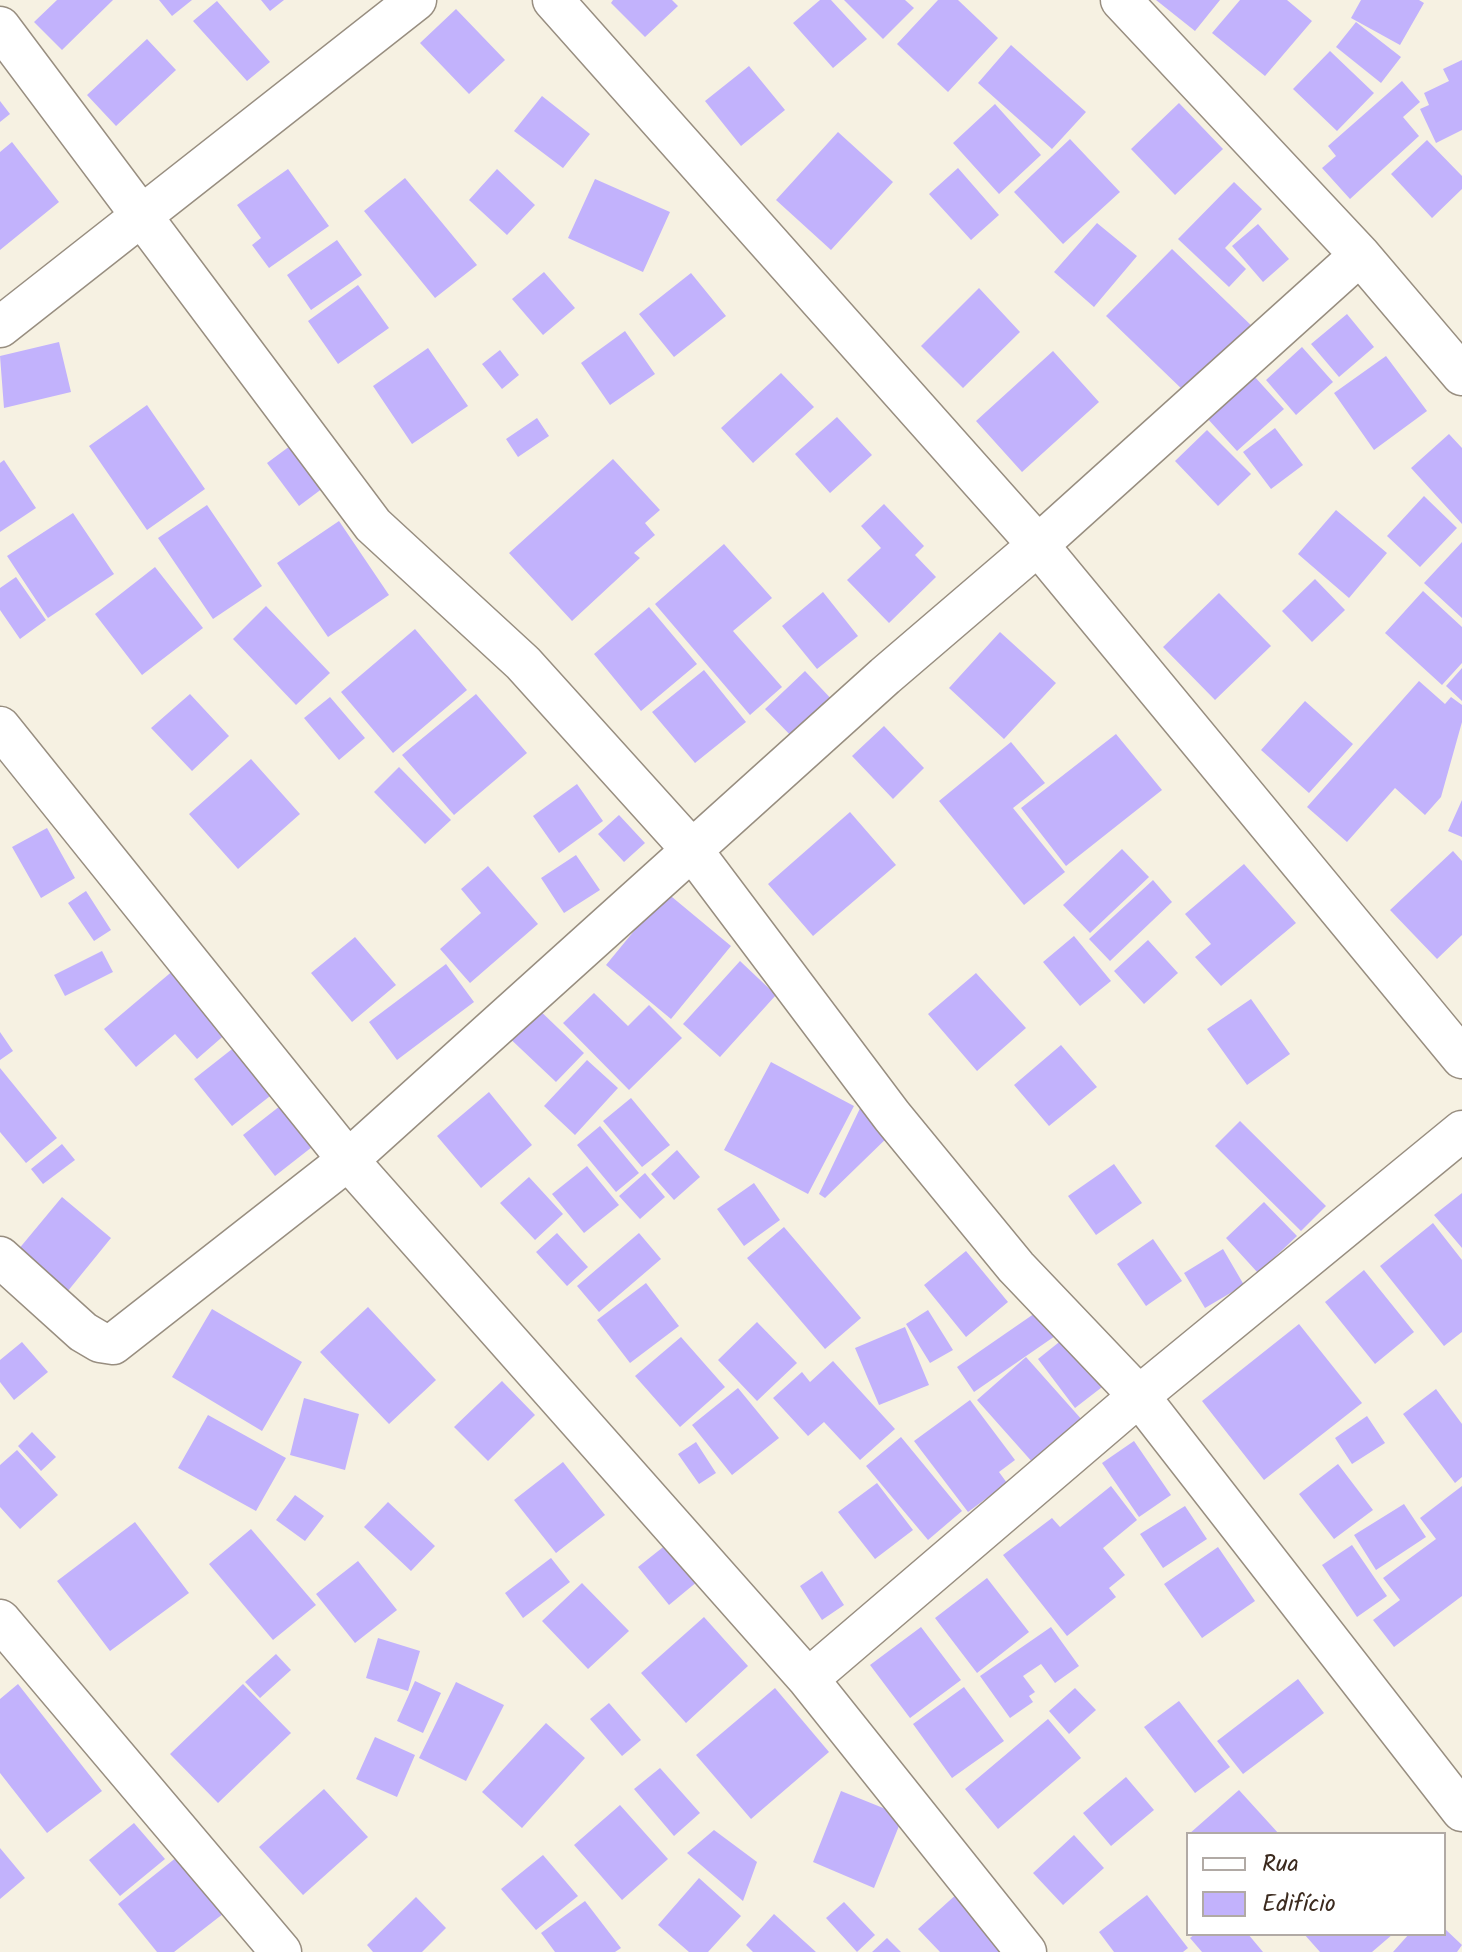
<!DOCTYPE html>
<html>
<head>
<meta charset="utf-8">
<style>
  body { margin:0 }
  #map { position:relative; width:1462px; height:1952px; overflow:hidden; background:#f6f1e2; font-family:Kalam,sans-serif }
  canvas { display:block }
  .legend { position:absolute; left:1186px; top:1832px; width:260px; height:104px; box-sizing:border-box; background:#fff; border:2px solid #b1aaa5; margin:0; padding:10px 14px; list-style:none; font-size:24px; color:#3b2a1e }
  .legend li { display:flex; align-items:center; gap:16px; height:40px }
  .legend b { width:40px; border:2px solid #b1aaa5 }
</style>
</head>
<body>
<div id="map">
<canvas width="1462" height="1952"></canvas>
<ul class="legend">
<li><b style="height:10px;background:#fff"></b>Rua</li>
<li><b style="height:22px;background:#c2b2fc"></b>Edifício</li>
</ul>
</div>
<script>
const c = document.querySelector('canvas').getContext('2d');
c.lineJoin = 'round';
function paint(path, color) {
  c.fillStyle = color;
  c.fill(path, 'evenodd');
}
function toPath(rows) {
  const path = new Path2D();
  for (const r of rows) {
    path.moveTo(r[0], r[1]);
    for (let i = 2; i < r.length; i += 2) path.lineTo(r[i], r[i + 1]);
  }
  return path;
}
function trace(path, color, width, dash) {
  c.strokeStyle = color;
  c.lineWidth = width;
  c.lineCap = dash ? 'butt' : 'round';
  c.setLineDash(dash || []);
  c.stroke(path);
}
const building = toPath([
  [57,0,113,0,62,50,34,22],
  [159,0,192,0,172,16],
  [261,0,284,0,270,11],
  [613,0,672,0,678,6,645,37,611,3],
  [820,0,831,0,867,39,833,68,793,23],
  [844,0,905,0,914,8,883,39],
  [938,0,958,0,998,38,948,92,897,44],
  [1156,0,1220,0,1195,31],
  [1240,0,1287,0,1312,21,1265,76,1212,33],
  [1361,0,1419,0,1424,3,1400,45,1351,18],
  [217,1,270,62,247,81,193,21],
  [456,9,505,60,469,94,420,43],
  [1356,22,1401,57,1381,83,1336,47],
  [147,39,176,70,116,126,87,95],
  [1011,45,1086,112,1052,149,978,83],
  [1330,51,1374,93,1337,131,1293,89],
  [1462,60,1462,130,1436,143,1420,109,1429,105,1424,93,1449,81,1443,69],
  [749,66,785,110,741,146,705,101],
  [1402,81,1420,102,1403,117,1419,136,1350,199,1322,168,1336,156,1328,146],
  [542,96,590,134,563,168,514,131],
  [0,101,10,114,0,122],
  [1179,103,1223,149,1175,195,1131,149],
  [995,104,1041,155,999,194,953,143],
  [838,132,893,182,831,250,776,200],
  [1070,139,1120,192,1063,244,1014,192],
  [1427,140,1462,176,1462,189,1432,218,1391,174],
  [12,142,59,202,0,250,0,152],
  [958,168,999,215,971,240,929,194],
  [288,169,329,226,269,268,252,245,261,238,237,205],
  [497,169,535,205,507,235,469,200],
  [405,178,477,265,435,298,364,211],
  [595,179,670,212,643,272,568,238],
  [1234,182,1262,209,1225,248,1246,269,1229,287,1178,239],
  [1097,223,1137,256,1094,307,1054,272],
  [1258,224,1289,259,1263,282,1232,246],
  [337,240,362,275,311,310,287,275],
  [1172,249,1256,330,1186,393,1106,316],
  [544,272,575,308,543,335,512,299],
  [691,273,726,316,674,357,639,314],
  [358,285,389,328,338,364,308,321],
  [979,288,1020,332,963,388,921,346],
  [1347,314,1374,347,1339,377,1311,344],
  [625,331,655,374,610,405,581,363],
  [59,342,71,392,4,408,0,356],
  [1302,347,1333,382,1296,415,1266,380],
  [428,348,468,406,412,444,373,386],
  [500,350,519,375,502,389,482,364],
  [1053,351,1099,402,1022,472,976,421],
  [1386,356,1427,411,1374,450,1334,393],
  [781,373,814,407,753,463,721,428],
  [1254,376,1284,409,1237,451,1207,418],
  [147,405,205,489,147,530,89,446],
  [837,417,872,455,830,493,795,454],
  [537,418,549,436,518,457,506,439],
  [1275,428,1303,465,1271,489,1243,452],
  [1207,430,1251,474,1218,506,1175,461],
  [1449,434,1462,448,1462,524,1411,468],
  [290,446,323,488,299,506,267,463],
  [613,459,660,510,645,523,655,535,634,553,640,558,572,621,509,553],
  [4,460,36,508,0,532,0,463],
  [1424,496,1457,528,1420,567,1387,536],
  [884,504,924,546,915,555,936,577,889,623,847,580,881,548,861,526],
  [207,505,262,586,213,619,158,538],
  [1336,510,1387,553,1349,598,1298,554],
  [73,513,114,574,48,618,7,556],
  [339,521,389,595,328,637,277,563],
  [1462,542,1462,618,1424,583],
  [724,544,772,598,733,631,782,687,750,715,655,604],
  [155,567,203,628,142,675,95,614],
  [16,577,46,620,20,639,0,610,0,588],
  [1315,579,1345,610,1312,642,1282,611],
  [1423,591,1462,627,1462,663,1442,685,1385,633],
  [823,592,858,636,817,669,782,626],
  [1219,593,1271,646,1215,700,1163,647],
  [266,606,330,673,296,705,233,639],
  [649,607,697,664,641,711,594,654],
  [415,629,467,690,393,753,341,692],
  [1000,632,1056,683,1004,739,949,688],
  [1462,668,1462,701,1446,686],
  [704,670,746,722,695,763,652,712],
  [805,671,835,703,795,740,765,709],
  [1419,681,1445,704,1451,697,1462,705,1462,722,1441,797,1425,815,1395,788,1347,842,1307,807],
  [190,694,229,736,192,771,151,728],
  [476,694,527,753,454,815,402,755],
  [330,697,365,738,339,760,304,718],
  [1305,701,1353,744,1309,793,1261,750],
  [884,726,924,768,893,799,852,756],
  [1116,734,1162,790,1066,866,1021,808],
  [1011,742,1045,783,1013,808,1065,872,1024,905,939,801],
  [251,759,300,814,238,869,189,814],
  [399,767,451,820,425,844,374,792],
  [577,784,603,821,559,853,533,816],
  [1462,800,1462,837,1448,831],
  [850,812,896,865,813,936,768,884],
  [619,815,645,843,624,862,598,834],
  [47,828,75,878,41,898,12,847],
  [1122,849,1149,877,1090,933,1063,905],
  [1453,851,1462,861,1462,935,1437,959,1390,910],
  [576,855,600,890,564,913,541,878],
  [1244,864,1296,923,1221,986,1195,957,1211,944,1185,914],
  [488,866,538,924,470,983,440,949,481,913,461,889],
  [1153,880,1172,902,1110,961,1089,939],
  [86,891,111,930,94,941,68,903],
  [666,892,731,946,671,1019,606,965],
  [1074,936,1111,981,1080,1006,1043,962],
  [355,937,396,985,352,1022,311,973],
  [1148,940,1178,973,1144,1004,1114,971],
  [102,951,113,972,65,996,54,975],
  [740,961,776,995,720,1057,683,1024],
  [446,964,474,1002,397,1060,369,1022],
  [175,969,228,1032,197,1059,175,1034,136,1067,104,1029],
  [976,973,1026,1028,977,1071,928,1014],
  [594,993,628,1026,649,1005,682,1038,629,1090,563,1023],
  [1251,999,1290,1054,1247,1085,1207,1029],
  [531,1002,584,1053,556,1082,503,1032],
  [0,1032,13,1051,0,1060],
  [241,1042,279,1089,232,1126,194,1079],
  [1061,1045,1097,1087,1049,1126,1014,1085],
  [587,1060,618,1088,575,1135,544,1106],
  [771,1062,854,1106,808,1194,724,1150],
  [0,1068,57,1138,26,1163,0,1132],
  [489,1092,532,1145,481,1188,437,1136],
  [631,1098,670,1145,642,1167,603,1121],
  [863,1102,893,1132,825,1198,819,1194],
  [280,1106,312,1147,275,1176,243,1135],
  [1240,1121,1326,1206,1301,1231,1215,1146],
  [600,1126,639,1173,616,1192,577,1145],
  [62,1144,75,1160,43,1184,31,1169],
  [677,1150,700,1177,674,1200,651,1174],
  [1114,1164,1142,1203,1096,1235,1068,1196],
  [587,1166,619,1205,584,1233,552,1194],
  [645,1173,665,1197,640,1219,619,1196],
  [529,1177,563,1214,535,1240,500,1203],
  [754,1183,780,1220,744,1246,717,1209],
  [1462,1193,1462,1248,1434,1215],
  [62,1197,111,1238,63,1297,13,1256],
  [1264,1202,1297,1236,1258,1273,1226,1238],
  [1433,1223,1462,1260,1462,1332,1444,1346,1380,1266],
  [784,1227,861,1318,825,1349,747,1258],
  [557,1233,588,1267,567,1286,536,1252],
  [639,1233,661,1259,599,1312,577,1286],
  [1153,1239,1182,1281,1146,1306,1117,1264],
  [1223,1249,1244,1285,1205,1308,1184,1273],
  [966,1251,1008,1302,966,1337,924,1285],
  [1364,1270,1414,1332,1375,1364,1325,1302],
  [646,1283,679,1326,630,1363,597,1320],
  [368,1307,436,1380,389,1424,320,1352],
  [212,1309,302,1362,262,1431,172,1377],
  [1041,1309,1058,1334,974,1392,957,1367],
  [928,1310,953,1350,930,1363,906,1324],
  [757,1322,797,1363,757,1401,718,1360],
  [1299,1324,1362,1403,1264,1480,1202,1401],
  [905,1327,929,1385,879,1405,855,1348],
  [1068,1335,1106,1384,1075,1408,1038,1359],
  [681,1337,725,1387,680,1427,635,1376],
  [22,1342,48,1372,14,1400,0,1382,0,1360],
  [1026,1357,1083,1421,1034,1464,977,1400],
  [833,1361,895,1429,860,1460,824,1422,808,1436,773,1398,802,1372,810,1382],
  [502,1381,535,1415,488,1461,454,1427],
  [738,1388,779,1438,732,1475,692,1425],
  [1436,1389,1462,1424,1462,1477,1455,1483,1403,1414],
  [304,1398,359,1414,345,1470,290,1455],
  [970,1400,1015,1460,999,1472,1007,1483,968,1512,914,1441],
  [208,1415,286,1458,256,1511,178,1468],
  [1367,1416,1385,1443,1352,1464,1335,1438],
  [32,1432,56,1457,41,1471,18,1446],
  [901,1437,962,1511,928,1540,866,1466],
  [1134,1441,1171,1495,1139,1517,1102,1463],
  [696,1442,716,1473,699,1484,678,1454],
  [17,1450,58,1495,20,1529,0,1507,0,1465],
  [563,1462,605,1515,556,1553,514,1500],
  [1338,1464,1373,1510,1334,1539,1299,1494],
  [877,1483,913,1530,875,1559,838,1512],
  [1111,1486,1137,1520,1103,1548,1125,1575,1109,1588,1116,1597,1067,1636,1003,1555,1052,1518,1060,1527],
  [1462,1486,1462,1596,1394,1647,1373,1620,1400,1600,1383,1578,1436,1539,1420,1518],
  [295,1495,324,1516,305,1541,276,1520],
  [388,1502,435,1546,411,1571,364,1527],
  [1404,1504,1426,1537,1376,1570,1354,1535],
  [1185,1506,1207,1539,1163,1568,1140,1534],
  [135,1522,189,1593,110,1651,57,1581],
  [251,1529,316,1605,273,1640,209,1564],
  [667,1544,698,1581,669,1605,638,1567],
  [1352,1545,1387,1596,1357,1617,1322,1565],
  [1218,1547,1255,1601,1202,1638,1164,1584],
  [551,1558,570,1582,523,1618,505,1593],
  [358,1561,397,1610,355,1643,316,1594],
  [822,1571,844,1605,822,1620,800,1586],
  [987,1578,1029,1632,977,1673,935,1618],
  [582,1583,629,1631,588,1669,542,1621],
  [704,1617,748,1666,686,1723,641,1673],
  [921,1627,961,1680,910,1718,870,1665],
  [1051,1627,1079,1666,1055,1683,1041,1664,1023,1676,1035,1692,1029,1696,1033,1702,1010,1718,980,1676],
  [378,1638,420,1651,408,1691,366,1678],
  [276,1654,291,1670,260,1698,245,1682],
  [1298,1679,1324,1713,1243,1774,1217,1741],
  [415,1681,441,1693,423,1733,397,1721],
  [456,1682,504,1705,466,1781,419,1758],
  [18,1684,102,1791,47,1833,0,1773,0,1699],
  [243,1684,291,1733,218,1803,170,1754],
  [964,1687,1004,1741,952,1778,913,1724],
  [775,1688,829,1752,751,1819,696,1755],
  [1075,1688,1096,1710,1069,1734,1049,1711],
  [1179,1701,1230,1767,1195,1793,1144,1727],
  [609,1703,641,1740,622,1756,590,1719],
  [1048,1719,1081,1758,998,1829,965,1789],
  [546,1723,585,1758,522,1828,482,1792],
  [375,1737,415,1755,397,1797,356,1779],
  [660,1768,700,1813,674,1836,634,1789],
  [1126,1777,1154,1810,1111,1846,1083,1813],
  [324,1789,368,1837,303,1895,259,1847],
  [1239,1790,1279,1834,1189,1834],
  [841,1791,903,1816,874,1888,813,1862],
  [620,1805,668,1859,622,1900,574,1845],
  [134,1823,165,1859,120,1896,89,1860],
  [714,1830,757,1862,743,1901,687,1853],
  [1074,1835,1104,1868,1063,1905,1033,1873],
  [0,1848,25,1878,0,1899],
  [182,1853,228,1910,174,1952,157,1952,118,1904],
  [543,1855,578,1896,536,1930,501,1889],
  [699,1878,741,1916,708,1952,689,1952,658,1925],
  [959,1892,1005,1952,940,1952,918,1929],
  [1147,1895,1188,1948,1183,1952,1114,1952,1099,1932],
  [416,1897,446,1928,422,1952,373,1952,367,1945],
  [585,1901,621,1948,615,1952,555,1952,541,1933],
  [844,1902,875,1935,857,1952,826,1918],
  [774,1914,816,1952,753,1952,746,1945],
  [1444,1928,1462,1945,1457,1952,1393,1952,1409,1934,1444,1934],
  [1195,1934,1248,1934,1263,1952,1202,1952,1190,1938],
  [1304,1934,1393,1934,1372,1952,1320,1952],
  [887,1938,901,1952,872,1952]
]);
const street = toPath([
  [553,0,1038,545,1462,1058],
  [1121,0,1360,255,1462,375],
  [0,27,373,525,523,663,692,850,892,1116,1016,1267,1139,1396,1462,1811],
  [0,327,416,0],
  [0,727,348,1160,808,1679,1026,1952],
  [0,1257,83,1332,100,1342,113,1344,348,1160,885,676,1038,545,1360,255],
  [0,1620,281,1952],
  [808,1679,1139,1396,1462,1131]
]);
paint(building, '#c2b2fc');
trace(street, '#988e80', 43);
trace(street, '#fff', 40);
</script>
</body>
</html>
